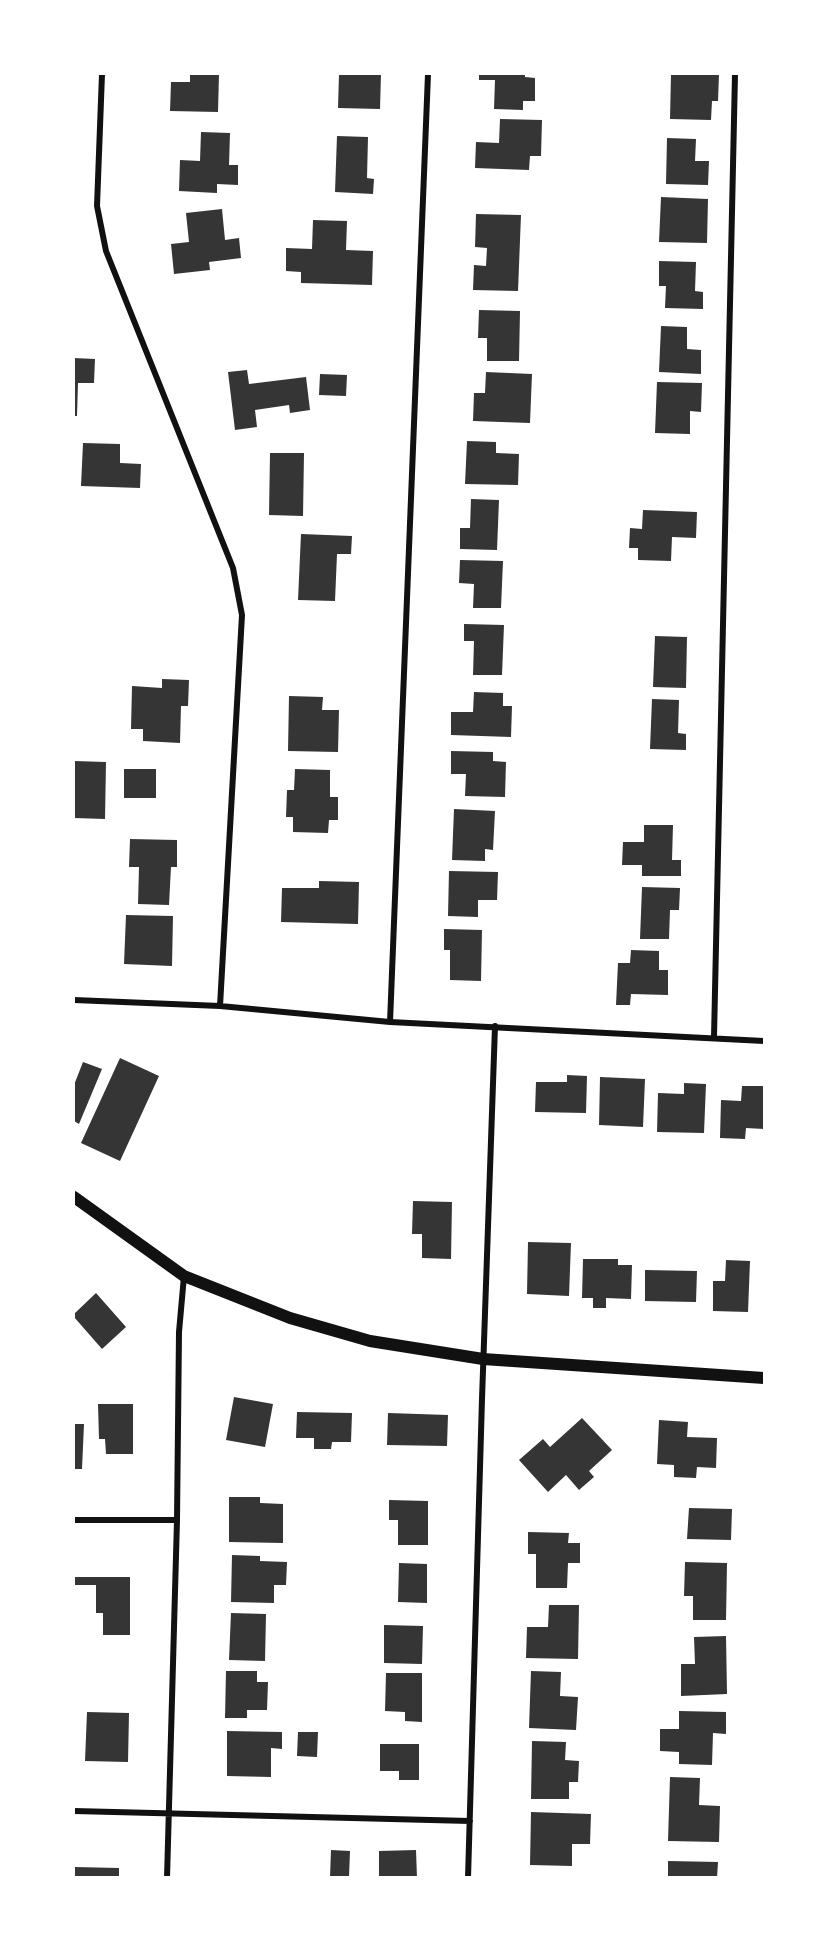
<!DOCTYPE html>
<html>
<head>
<meta charset="utf-8">
<style>
  body { margin:0 }
  #map { position:relative; width:838px; height:1951px; overflow:hidden; background:#fff; font-family:"Exo 2",sans-serif }
  canvas { display:block }
  .frame { position:absolute; inset:0; border:75px solid #fff; pointer-events:none }
</style>
</head>
<body>
<div id="map">
<canvas width="838" height="1951"></canvas>
<div class="frame"></div>
</div>
<script>
const c = document.querySelector('canvas').getContext('2d');
c.lineJoin = 'round';
function paint(path, color) {
  c.fillStyle = color;
  c.fill(path, 'evenodd');
}
function toPath(rows) {
  const path = new Path2D();
  for (const r of rows) {
    path.moveTo(r[0], r[1]);
    for (let i = 2; i < r.length; i += 2) path.lineTo(r[i], r[i + 1]);
  }
  return path;
}
function trace(path, color, width, dash) {
  c.strokeStyle = color;
  c.lineWidth = width;
  c.lineCap = dash ? 'butt' : 'round';
  c.setLineDash(dash || []);
  c.stroke(path);
}
const building = toPath([
  [190,74,219,74,218,112,170,111,171,82,190,82],
  [339,74,381,74,380,109,338,108],
  [479,74,525,74,525,77,535,78,535,101,523,101,523,110,494,109,495,80,479,80],
  [671,74,719,74,718,101,712,101,711,120,670,119],
  [500,119,542,120,541,156,530,156,529,170,475,168,476,142,499,143],
  [201,132,230,133,229,165,238,165,238,185,217,184,217,193,179,191,180,160,200,161],
  [337,136,368,137,367,178,374,179,373,194,335,192],
  [667,138,696,139,695,161,709,161,708,185,666,184],
  [661,197,708,199,707,243,659,242],
  [222,209,225,240,239,238,241,258,209,262,210,270,174,274,171,244,189,242,186,213],
  [476,214,521,215,518,291,473,290,474,265,486,266,487,248,475,247],
  [313,220,347,221,346,250,373,251,372,285,301,283,301,272,286,271,286,248,312,249],
  [659,261,696,262,695,291,703,292,703,309,665,308,666,286,659,286],
  [479,310,520,311,519,361,487,361,487,338,478,338],
  [661,326,687,327,687,349,701,350,701,374,659,372],
  [74,358,95,359,94,383,78,383,77,416,74,416],
  [247,370,249,384,306,377,310,410,290,413,289,405,255,410,257,427,235,430,228,372],
  [486,372,532,374,530,423,473,421,474,393,485,393],
  [320,374,347,375,346,396,319,395],
  [657,382,702,383,701,412,690,411,690,434,655,433],
  [467,441,496,442,496,453,519,454,518,485,465,484],
  [83,443,120,444,120,463,141,464,140,488,81,486],
  [270,453,304,453,303,516,269,515],
  [471,499,499,500,497,550,460,549,460,528,470,528],
  [643,510,697,512,696,538,672,537,671,561,638,560,638,548,629,548,630,528,642,529],
  [301,534,352,536,351,554,337,554,335,601,298,600],
  [460,560,503,561,501,608,473,608,474,584,459,583],
  [464,624,504,625,502,675,473,675,474,641,464,641],
  [655,636,687,637,686,688,653,687],
  [162,679,189,680,188,706,181,706,180,743,143,741,143,729,131,729,132,686,162,688],
  [474,692,503,693,503,706,512,706,511,737,451,735,451,712,473,712],
  [289,696,323,697,322,710,339,710,338,752,288,751],
  [652,699,679,700,678,733,686,734,686,750,650,749],
  [451,751,493,752,493,761,506,762,505,797,465,796,466,774,451,774],
  [74,761,106,762,105,819,74,818],
  [124,769,156,769,156,798,124,798],
  [295,769,330,770,330,797,338,797,338,820,329,820,328,833,293,832,293,817,286,817,287,790,294,790],
  [454,809,495,811,493,850,485,849,485,861,452,860],
  [644,825,673,825,672,860,681,860,681,876,642,876,642,865,622,865,623,842,644,842],
  [130,839,177,840,177,867,171,867,169,905,138,904,139,867,129,867],
  [449,871,498,872,497,900,478,900,478,917,448,916],
  [319,881,359,882,358,924,281,922,282,888,319,888],
  [642,887,680,888,679,910,670,910,669,939,640,939],
  [126,915,173,916,172,966,124,964],
  [444,929,482,930,481,981,450,980,450,950,444,950],
  [631,950,659,951,659,970,668,970,668,995,631,994,630,1005,616,1005,618,963,630,963],
  [120,1058,159,1076,120,1161,81,1143],
  [83,1062,102,1069,79,1124,74,1121,74,1085],
  [567,1075,587,1076,586,1113,535,1112,536,1082,567,1082],
  [600,1077,645,1079,643,1127,599,1125],
  [684,1083,706,1084,704,1133,657,1132,658,1093,684,1094],
  [742,1086,764,1086,764,1129,746,1128,745,1139,720,1138,721,1100,741,1101],
  [413,1201,452,1202,451,1259,422,1258,422,1234,412,1234],
  [528,1242,571,1243,569,1296,527,1294],
  [583,1259,618,1259,618,1265,632,1265,631,1299,606,1298,606,1308,593,1308,593,1298,582,1298],
  [726,1260,750,1261,748,1312,713,1311,713,1281,725,1281],
  [645,1270,697,1271,696,1302,645,1301],
  [96,1293,126,1327,102,1349,74,1317,74,1314],
  [234,1397,273,1404,265,1447,226,1440],
  [98,1404,133,1404,133,1454,106,1454,105,1439,99,1439],
  [297,1412,352,1413,351,1442,332,1442,331,1449,314,1449,314,1438,296,1438],
  [388,1413,448,1415,447,1446,387,1445],
  [582,1418,612,1450,589,1471,594,1477,579,1490,566,1475,548,1492,519,1460,543,1439,550,1447],
  [659,1420,688,1422,687,1437,717,1438,716,1468,697,1467,696,1478,674,1477,674,1465,657,1464],
  [74,1424,84,1424,82,1469,74,1469],
  [229,1497,260,1497,260,1503,283,1504,283,1543,229,1542],
  [389,1500,428,1501,428,1545,398,1545,398,1520,389,1520],
  [689,1508,732,1509,731,1540,687,1539],
  [528,1532,569,1533,568,1543,580,1543,580,1563,568,1563,567,1588,536,1588,536,1554,528,1554],
  [232,1555,260,1556,260,1561,287,1562,286,1585,274,1585,274,1603,231,1602],
  [685,1562,727,1563,726,1620,693,1620,693,1596,684,1596],
  [399,1563,427,1564,427,1603,398,1602],
  [74,1577,130,1577,130,1635,103,1635,103,1613,96,1613,96,1585,74,1585],
  [549,1605,579,1605,578,1659,526,1658,527,1627,548,1627],
  [231,1613,266,1614,265,1661,229,1660],
  [384,1625,423,1626,422,1664,384,1663],
  [726,1636,727,1694,681,1696,681,1664,695,1664,694,1637],
  [226,1671,257,1671,257,1682,268,1682,267,1710,247,1710,247,1718,225,1718],
  [531,1671,561,1672,560,1696,578,1697,576,1730,529,1728],
  [386,1673,422,1673,422,1722,405,1721,405,1712,385,1711],
  [679,1711,726,1712,726,1734,713,1733,712,1765,679,1764,679,1752,660,1751,660,1729,679,1729],
  [87,1712,129,1713,128,1762,85,1761],
  [227,1731,282,1732,282,1749,271,1748,271,1777,227,1776],
  [298,1732,318,1732,317,1757,297,1756],
  [532,1741,566,1742,565,1760,579,1761,578,1782,569,1782,569,1799,531,1799],
  [380,1744,419,1744,419,1780,399,1780,399,1771,380,1771],
  [670,1777,700,1778,699,1805,720,1806,719,1842,668,1841],
  [531,1812,591,1814,590,1844,572,1844,572,1866,530,1865],
  [331,1850,350,1851,349,1877,330,1877],
  [416,1850,417,1878,379,1878,379,1851],
  [668,1861,718,1862,717,1878,668,1878],
  [75,1867,119,1868,119,1878,74,1878]
]);
const minor = toPath([
  [102,74,97,206,106,251,233,568,242,615,220,1006],
  [74,1000,220,1006,390,1022,764,1041],
  [390,1022,428,74],
  [714,1037,735,74],
  [74,1520,177,1520],
  [74,1811,470,1821],
  [167,1878,177,1520,179,1332,184,1276],
  [468,1878,482,1399,495,1026]
]);
const secondary = toPath([
  [74,1197,184,1276,290,1318,370,1341,483,1359,764,1378]
]);
paint(building, '#353535');
trace(minor, '#111', 6);
trace(secondary, '#111', 12);
</script>
</body>
</html>
